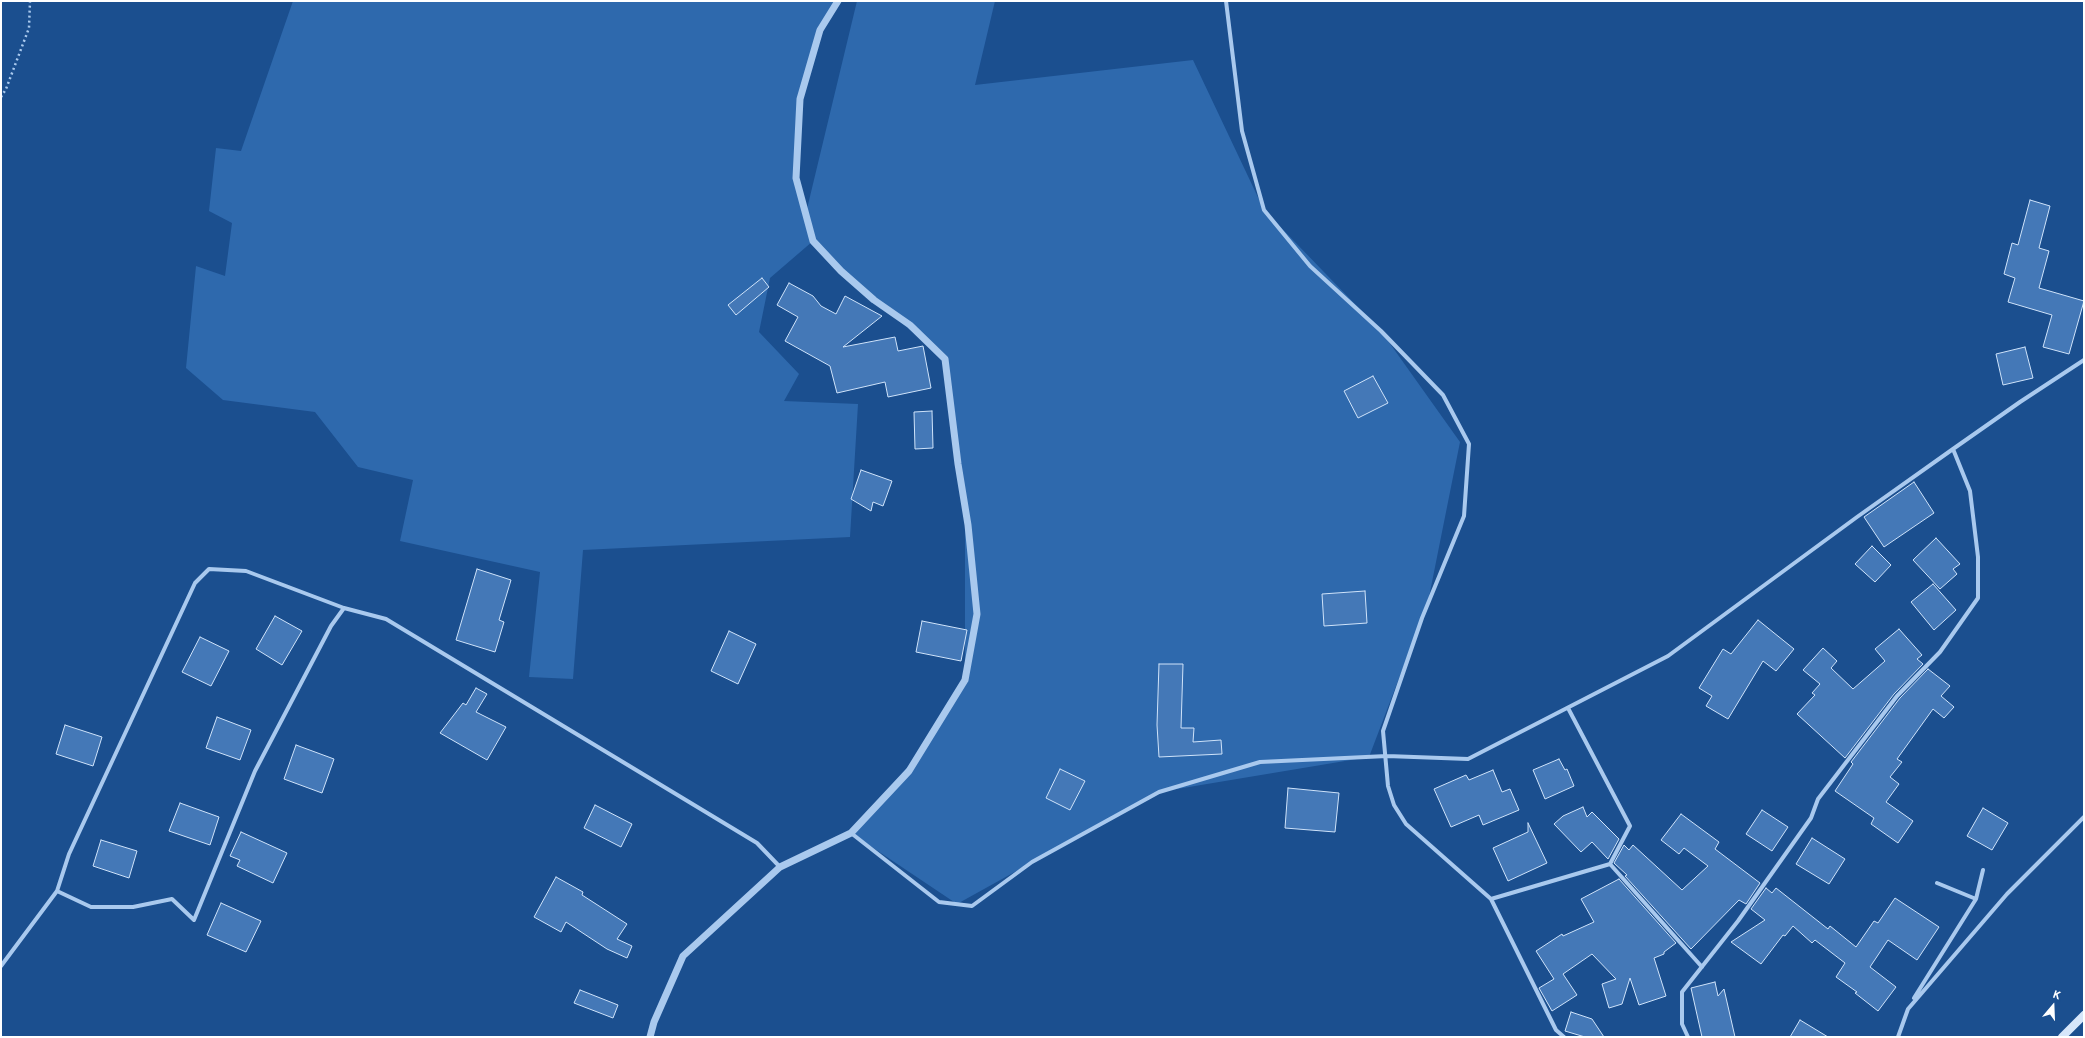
<!DOCTYPE html>
<html>
<head>
<meta charset="utf-8">
<style>
  body { margin:0 }
  #map { position:relative; width:2085px; height:1038px; overflow:hidden; background:#1b4f8f; font-family:"DM Sans",sans-serif }
  canvas { display:block }
  .frame { position:absolute; inset:0; border:2px solid #fff; pointer-events:none }
  .north { position:absolute; left:2033px; top:986px; width:40px; height:40px; -webkit-text-stroke:3px #1b4f8f; paint-order:stroke; rotate:19deg; font-size:11px; font-weight:700; line-height:16px; text-align:center; color:#fff }
  .north::after { content:''; display:block; margin:auto; width:14px; height:18px; background:#fff; clip-path:polygon(50% 0,100% 100%,50% 72%,0 100%) }
</style>
</head>
<body>
<div id="map">
<canvas width="2085" height="1038"></canvas>
<div class="frame"></div>
<div class="north">K</div>
</div>
<script>
const c = document.querySelector('canvas').getContext('2d');
c.lineJoin = 'round';
function paint(path, color) {
  c.fillStyle = color;
  c.fill(path, 'evenodd');
}
function toPath(rows) {
  const path = new Path2D();
  for (const r of rows) {
    path.moveTo(r[0], r[1]);
    for (let i = 2; i < r.length; i += 2) path.lineTo(r[i], r[i + 1]);
  }
  return path;
}
function trace(path, color, width, dash) {
  c.strokeStyle = color;
  c.lineWidth = width;
  c.lineCap = dash ? 'butt' : 'round';
  c.setLineDash(dash || []);
  c.stroke(path);
}
const green = toPath([
  [293,1,837,1,820,30,800,99,796,178,806,213,857,1,995,1,975,85,1193,60,1264,210,1381,331,1460,442,1428,602,1369,757,1159,792,957,904,851,833,922,750,965,680,965,505,945,359,874,300,813,241,770,278,759,332,799,374,784,401,858,404,850,537,583,550,573,679,529,677,540,572,400,541,413,480,358,467,315,412,223,400,186,368,196,266,225,276,232,223,209,211,216,148,241,151]
]);
const building = toPath([
  [2030,200,2050,206,2039,248,2049,251,2039,288,2084,301,2069,354,2043,347,2052,315,2008,302,2015,278,2004,274,2012,243,2018,245,2030,200],
  [762,278,769,287,736,315,728,305,762,278],
  [789,283,813,296,821,306,836,314,845,296,882,316,843,347,895,337,898,351,923,346,931,388,888,397,885,382,837,393,830,366,785,341,798,317,777,305,789,283],
  [2025,347,2033,378,2003,385,1996,354,2025,347],
  [1373,376,1388,403,1358,418,1344,391,1373,376],
  [932,411,933,448,915,449,914,412,932,411],
  [861,470,892,481,883,506,873,502,871,511,851,499,861,470],
  [1914,482,1934,513,1884,547,1864,517,1914,482],
  [1936,538,1960,564,1953,569,1957,574,1940,589,1913,560,1936,538],
  [1872,546,1891,565,1875,582,1855,564,1872,546],
  [477,569,511,580,499,620,504,622,495,652,456,640,477,569],
  [1933,584,1956,610,1934,630,1911,602,1933,584],
  [1365,591,1367,623,1324,626,1322,594,1365,591],
  [275,616,302,631,282,665,256,649,275,616],
  [1758,620,1794,649,1776,671,1763,661,1728,719,1706,706,1712,696,1699,688,1723,649,1731,654,1758,620],
  [922,621,967,630,961,661,916,652,922,621],
  [1899,629,1922,655,1917,659,1923,664,1894,694,1845,758,1797,714,1815,695,1812,693,1820,684,1803,670,1823,648,1837,661,1831,668,1853,689,1885,661,1875,649,1899,629],
  [729,631,756,644,738,684,711,671,729,631],
  [200,637,229,651,211,686,182,672,200,637],
  [1159,664,1183,664,1181,728,1194,728,1193,742,1221,740,1222,754,1159,757,1157,725,1159,664],
  [1928,669,1950,686,1941,696,1954,707,1944,718,1933,709,1897,759,1902,762,1890,777,1899,784,1886,802,1913,821,1898,843,1871,824,1874,818,1835,791,1853,764,1851,762,1900,698,1928,669],
  [476,688,487,694,476,712,506,727,487,760,440,733,463,703,466,705,476,688],
  [217,717,251,730,240,760,206,748,217,717],
  [65,725,102,737,93,766,56,754,65,725],
  [296,745,334,759,322,793,284,779,296,745],
  [1559,759,1565,770,1567,769,1574,786,1545,799,1533,770,1559,759],
  [1060,769,1085,781,1070,810,1046,798,1060,769],
  [1493,770,1502,792,1510,789,1519,810,1483,825,1479,815,1451,827,1434,789,1466,775,1469,780,1493,770],
  [1288,788,1339,793,1335,832,1285,828,1288,788],
  [180,803,219,817,210,845,169,831,180,803],
  [595,805,632,824,621,847,584,828,595,805],
  [1583,807,1587,817,1592,812,1619,839,1608,859,1592,842,1581,852,1554,824,1563,816,1583,807],
  [1983,808,2008,823,1992,850,1967,836,1983,808],
  [1762,810,1788,827,1772,851,1746,834,1762,810],
  [1681,814,1719,842,1715,849,1760,883,1746,904,1739,900,1691,949,1625,876,1627,875,1614,863,1624,845,1629,850,1633,845,1682,890,1708,866,1684,848,1679,854,1661,840,1681,814],
  [1528,823,1547,863,1508,881,1493,848,1528,832,1528,823],
  [241,832,287,853,273,883,237,866,240,860,230,856,241,832],
  [1812,838,1845,859,1829,884,1796,864,1812,838],
  [101,840,137,851,129,878,93,866,101,840],
  [556,877,583,892,582,895,627,924,617,939,632,946,627,958,607,949,566,922,561,932,534,917,556,877],
  [1619,879,1676,943,1664,952,1664,954,1654,958,1666,996,1639,1005,1630,978,1622,1004,1609,1008,1602,984,1616,979,1592,954,1563,974,1577,995,1552,1011,1539,988,1554,979,1536,951,1562,934,1563,936,1594,922,1581,899,1619,879],
  [1766,888,1772,893,1776,888,1828,929,1830,926,1856,947,1874,921,1878,923,1895,898,1939,927,1917,960,1888,940,1870,967,1896,987,1878,1011,1855,993,1857,992,1836,977,1845,963,1815,940,1812,943,1793,926,1785,936,1783,935,1761,964,1731,942,1765,920,1751,909,1766,888],
  [221,903,261,921,246,952,207,935,221,903],
  [1715,982,1718,996,1724,989,1735,1037,1702,1037,1691,988,1715,982],
  [580,990,618,1005,613,1018,574,1003,580,990],
  [1571,1012,1592,1019,1604,1037,1585,1037,1565,1031,1571,1012],
  [1800,1020,1828,1037,1790,1037,1800,1020]
]);
const path = toPath([
  [1,97,6,89,29,28,30,1]
]);
const minor = toPath([
  [1226,1,1242,131,1264,210,1310,266,1381,331,1443,395,1469,444,1464,516,1422,618,1383,731,1388,786,1394,805,1406,824,1491,899,1556,1030,1564,1037],
  [1568,708,1630,826,1610,864],
  [851,833,939,902,972,906,1032,862,1159,792,1260,762,1387,756,1468,759,1668,656,1857,517,1953,449],
  [1937,883,1976,899],
  [57,891,91,907,133,907,172,899,194,920,255,771,331,626,344,608,386,619,757,843,780,867],
  [1491,899,1610,864,1702,967],
  [1,966,57,891,69,854,195,583,209,569,246,571,344,608],
  [1914,998,1976,899,1983,870],
  [1688,1037,1682,1024,1682,992,1738,921,1811,818,1818,799,1897,696,1940,652,1978,598,1978,557,1970,491,1953,449,2020,402,2084,360],
  [1898,1037,1908,1009,2007,894,2084,817]
]);
const tertiary = toPath([
  [650,1037,654,1022,683,956,780,867,851,833,909,771,965,680,977,614,968,525,958,464,945,359,910,325,874,300,841,271,813,241,796,178,800,99,820,30,838,1]
]);
const secondary = toPath([
  [2062,1037,2084,1015]
]);
paint(green, '#2e69ad');
paint(building, '#4478b7');
trace(building, '#cfe3fa', 1);
trace(path, '#a9c9ee', 2.5, [2, 3]);
trace(minor, '#a9c9ee', 4);
trace(tertiary, '#a9c9ee', 7);
trace(secondary, '#d6e6fa', 8);
</script>
</body>
</html>
